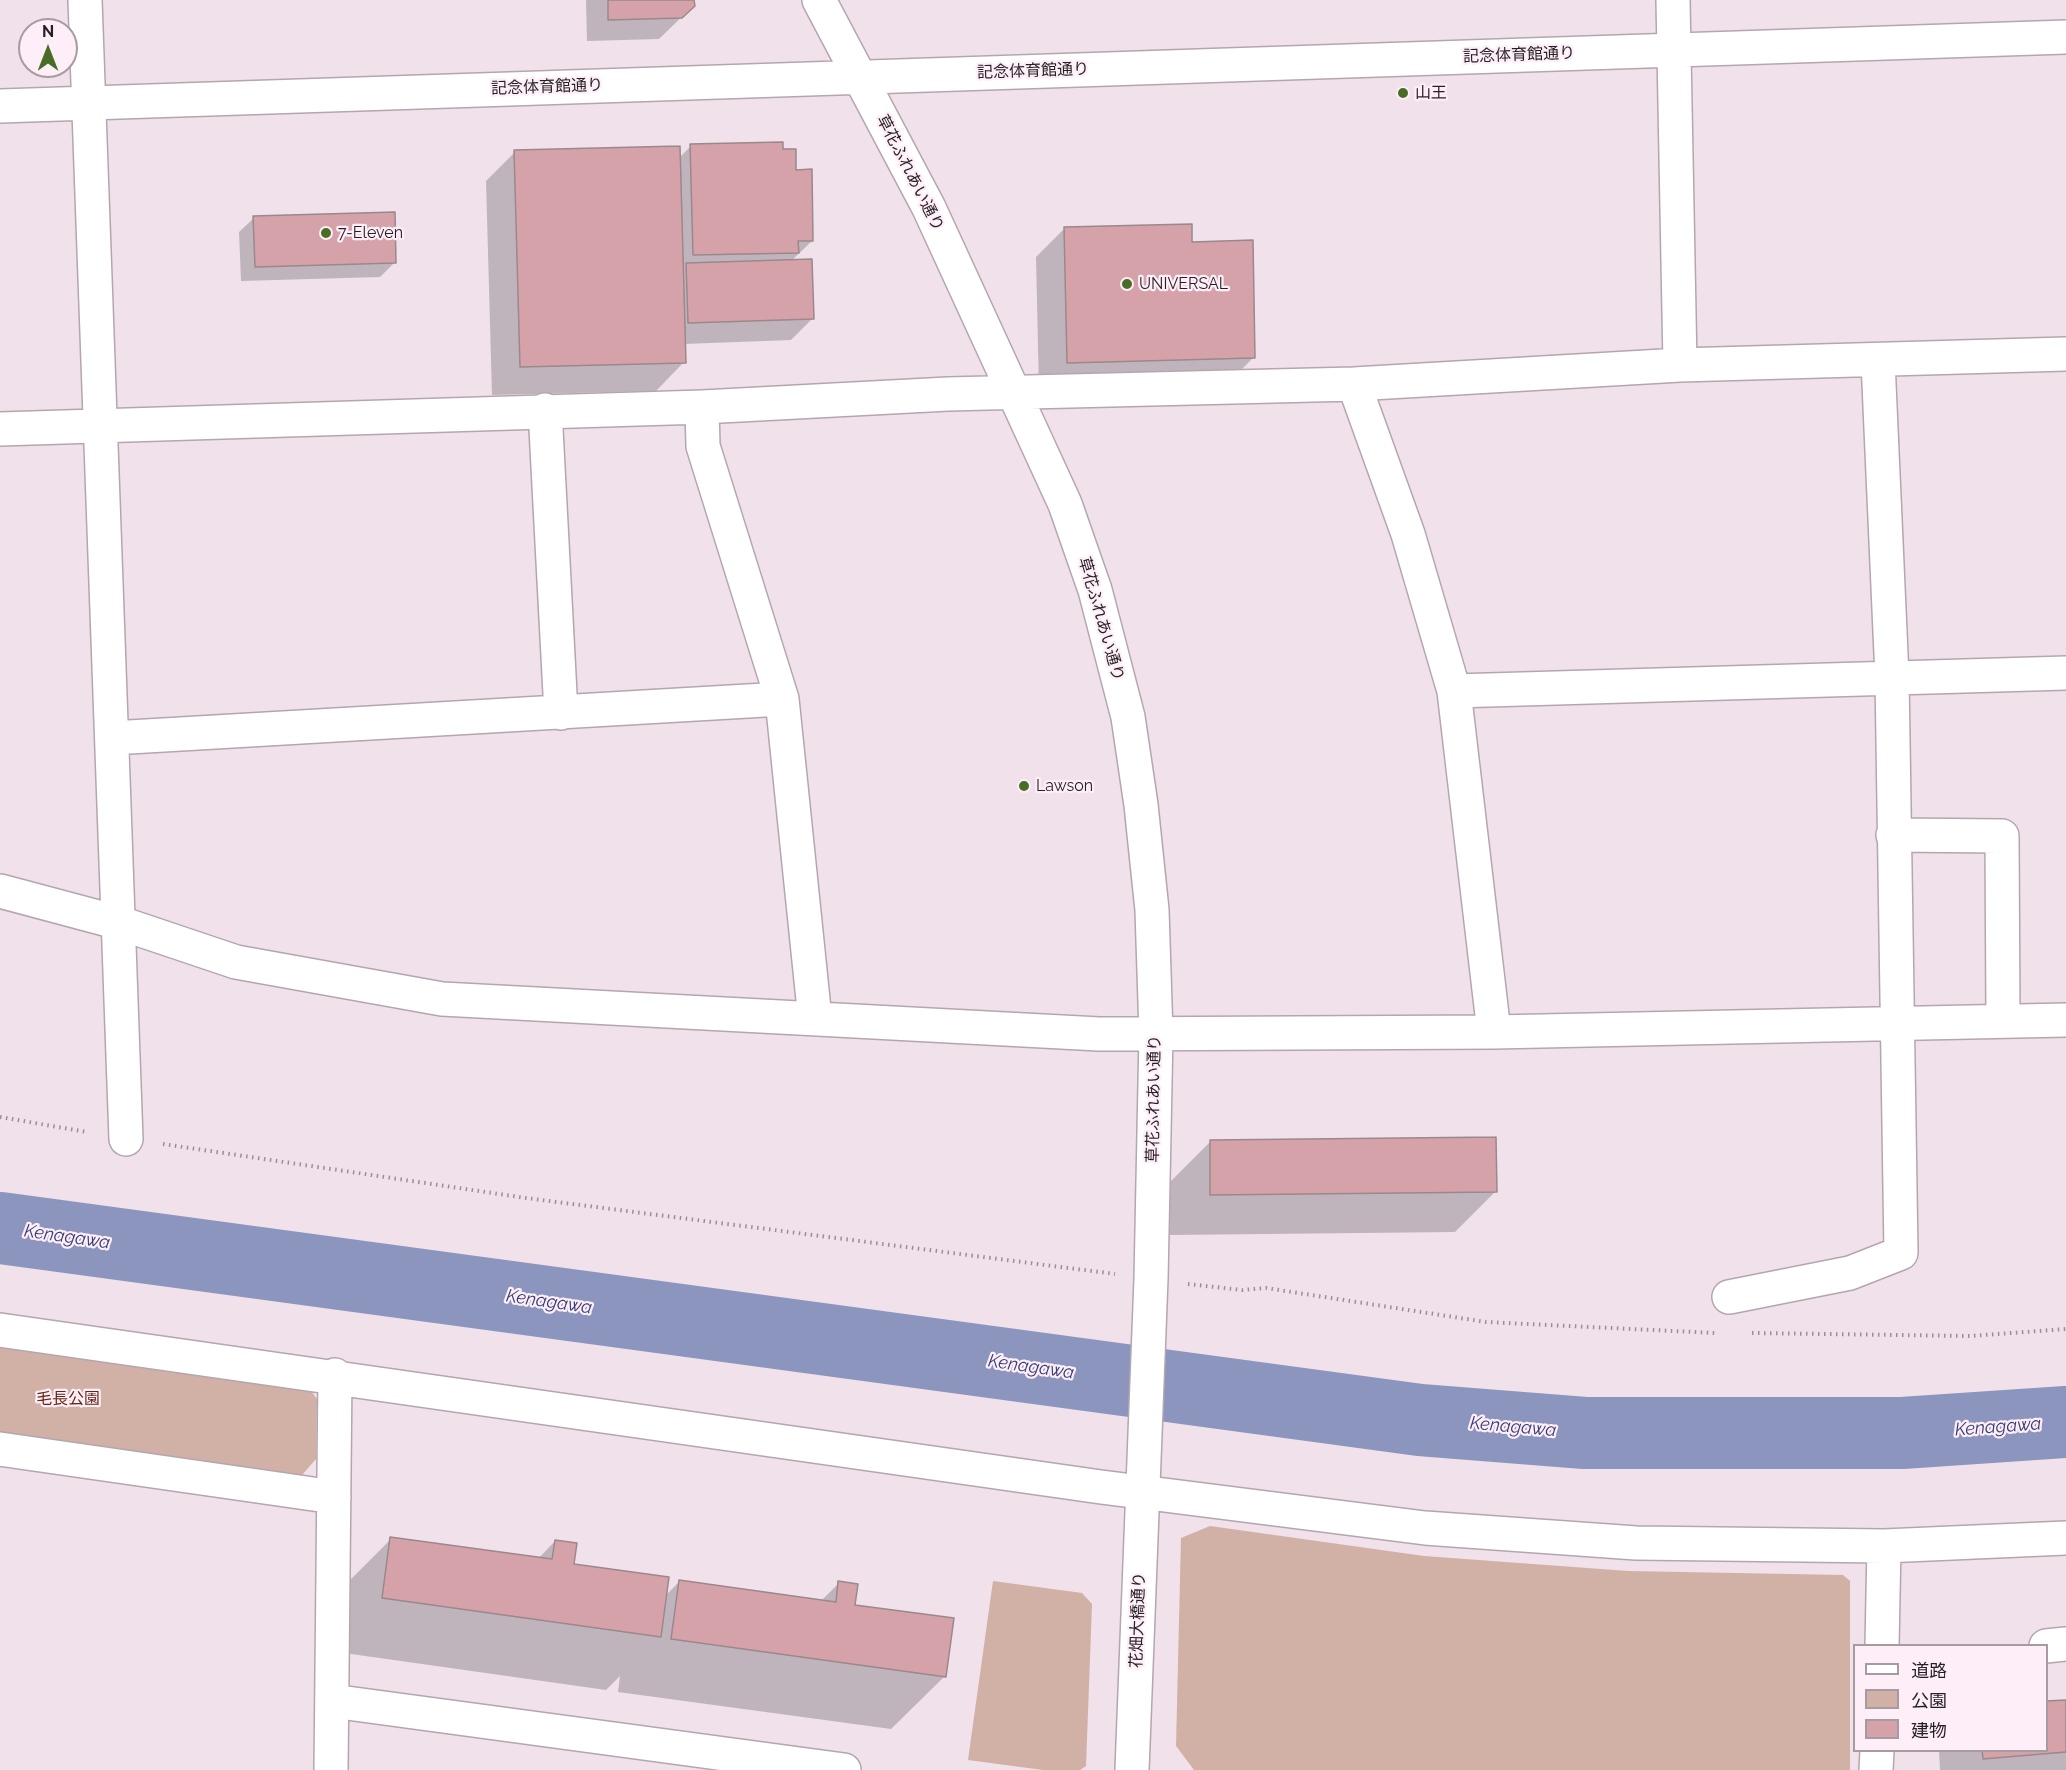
<!DOCTYPE html>
<html>
<head>
<meta charset="utf-8">
<style>
  body { margin:0 }
  #map { position:relative; width:2066px; height:1770px; overflow:hidden; background:#f0e1eb; font-family:Raleway,"Noto Sans JP",sans-serif }
  canvas { display:block }
  .legend { position:absolute; left:1853px; top:1644px; width:195px; height:108px; box-sizing:border-box; background:#fdeef8; border:2px solid #a69ba3; margin:0; padding:8px 10px; list-style:none; font-size:18px; color:#241f23 }
  .legend li { display:flex; align-items:center; gap:12px; height:30px }
  .legend b { width:30px; border:2px solid #a69ba3 }
  .north { position:absolute; left:18px; top:18px; width:60px; height:60px; box-sizing:border-box; background:#fdeef8; border:2px solid #a69ba3; border-radius:50%; rotate:0deg; font-size:16px; font-weight:700; line-height:24px; text-align:center; color:#241f23 }
  .north::after { content:''; display:block; margin:auto; width:21px; height:27px; background:#496d26; clip-path:polygon(50% 0,100% 100%,50% 72%,0 100%) }
</style>
</head>
<body>
<div id="map">
<canvas width="2066" height="1770"></canvas>
<ul class="legend">
<li><b style="height:8px;background:#fff"></b>道路</li>
<li><b style="height:16px;background:#d1b0a6"></b>公園</li>
<li><b style="height:16px;background:#d6a2aa"></b>建物</li>
</ul>
<div class="north">N</div>
</div>
<script>
const c = document.querySelector('canvas').getContext('2d');
c.lineJoin = 'round';
function paint(path, color) {
  c.fillStyle = color;
  c.fill(path, 'evenodd');
}
function toPath(rows) {
  const path = new Path2D();
  for (const r of rows) {
    path.moveTo(r[0], r[1]);
    for (let i = 2; i < r.length; i += 2) path.lineTo(r[i], r[i + 1]);
  }
  return path;
}
function trace(path, color, width, dash) {
  c.strokeStyle = color;
  c.lineWidth = width;
  c.lineCap = dash ? 'butt' : 'round';
  c.setLineDash(dash || []);
  c.stroke(path);
}
function label(font, color, halo, rows, align = 'center') {
  c.font = font + ' Raleway,"Noto Sans JP",sans-serif';
  c.lineWidth = 4.5;
  c.setLineDash([]);
  c.textBaseline = 'middle';
  c.strokeStyle = halo;
  c.fillStyle = color;
  for (const [text, x, y, turn = 0] of rows) {
    c.save();
    c.translate(x, y);
    c.rotate((+turn || 0) * Math.PI / 180);
    c.textAlign = isNaN(turn) ? turn : align;
    if (halo) c.strokeText(text, 0, 0);
    c.fillText(text, 0, 0);
    c.restore();
  }
}
const green = toPath([
  [0,1345,308,1387,317,1399,316,1459,302,1475,0,1434],
  [1210,1526,1424,1556,1628,1571,1843,1575,1850,1581,1850,1770,1194,1770,1176,1746,1181,1538],
  [993,1581,1082,1593,1092,1604,1086,1766,1080,1770,1043,1770,968,1760]
]);
const shadow = toPath([
  [586,0,693,0,693,6,659,39,587,41],
  [691,146,781,151,794,172,812,241,791,261,813,318,791,340,684,344,684,362,656,391,492,395,486,181,515,152,679,158],
  [254,218,395,262,380,277,241,281,239,232],
  [1064,229,1191,244,1254,357,1225,386,1039,391,1036,257],
  [1210,1142,1496,1191,1455,1232,1170,1235,1170,1182],
  [391,1539,538,1559,555,1541,572,1565,665,1596,679,1582,821,1601,839,1583,854,1606,945,1676,891,1729,618,1692,620,1676,606,1690,330,1651,338,1592],
  [2066,1701,2066,1770,1940,1770,1939,1750,2046,1750]
]);
const river = toPath([
  [0,1228,1420,1420,1585,1433,1902,1433,2066,1422]
]);
const building = toPath([
  [608,0,694,0,695,6,682,18,608,20,608,0],
  [783,142,783,149,796,149,796,170,812,169,813,241,798,241,799,253,693,255,690,144,783,142],
  [680,146,686,363,520,367,514,150,680,146],
  [395,212,396,263,255,267,253,216,395,212],
  [1192,224,1192,242,1253,240,1255,358,1067,363,1064,227,1192,224],
  [812,259,814,319,688,323,686,263,812,259],
  [1496,1137,1497,1192,1210,1195,1210,1140,1496,1137],
  [390,1537,552,1559,555,1540,577,1543,574,1564,669,1577,661,1637,382,1598,390,1537],
  [679,1580,836,1602,838,1581,858,1584,855,1605,954,1618,946,1677,671,1639,679,1580],
  [2066,1700,2066,1752,1983,1759,1982,1750,2046,1750,2046,1701,2066,1700]
]);
const path = toPath([
  [0,1117,87,1132],
  [163,1144,526,1198,1115,1274],
  [1188,1284,1242,1290,1266,1288,1486,1322,1715,1333],
  [1752,1333,1970,1336,2066,1329]
]);
const minor = toPath([
  [85,0,126,1139],
  [819,0,929,208,1065,504,1095,590,1128,717,1141,805,1152,910,1156,1034,1151,1279,1132,1770],
  [1673,0,1680,365],
  [0,106,2066,37],
  [1354,384,1408,534,1454,691,1494,1032],
  [702,407,703,446,782,699,815,1019],
  [545,410,561,713],
  [0,429,702,407,948,394,1354,384,1680,365,2066,354],
  [1454,691,2066,673],
  [112,738,782,699],
  [1893,835,2002,836,2003,1021],
  [0,891,120,923,236,962,442,999,1099,1034,1494,1032,2066,1020],
  [1729,1297,1850,1273,1901,1253,1892,677,1878,361],
  [0,1330,1101,1487,1425,1528,1636,1543,1884,1546,2066,1538],
  [0,1449,334,1497],
  [1882,1646,1884,1546],
  [2046,1646,2066,1644],
  [332,1701,844,1770],
  [331,1770,335,1375],
  [1876,1770,1877,1750]
]);
const markers = [
  [1403,93,6,"#496d26"],
  [326,233,6,"#496d26"],
  [1127,284,6,"#496d26"],
  [1024,786,6,"#496d26"]
];
const streetNames = [
  ["記念体育館通り",1519,55,-2],
  ["記念体育館通り",1033,71,-2],
  ["記念体育館通り",547,87,-2],
  ["草花ふれあい通り",910,173,63],
  ["草花ふれあい通り",1101,619,74],
  ["草花ふれあい通り",1154,1099,-89],
  ["花畑大橋通り",1138,1620,-88]
];
const poiNames = [
  ["山王",1415,93],
  ["7-Eleven",338,233],
  ["UNIVERSAL",1139,284],
  ["Lawson",1036,786]
];
const parkNames = [
  ["毛長公園",68,1399]
];
const waterNames = [
  ["Kenagawa",67,1237,8],
  ["Kenagawa",549,1302,8],
  ["Kenagawa",1031,1367,8],
  ["Kenagawa",1513,1427,5],
  ["Kenagawa",1998,1427,-4]
];
paint(green, '#d1b0a6');
paint(shadow, '#0003');
trace(river, '#8c95be', 72);
paint(building, '#d6a2aa');
trace(building, '#9a888b', 1.5);
trace(minor, '#b4a6b0', 36);
trace(path, '#9a8f96', 4, [1.5, 4.5]);
trace(minor, '#fff', 33);
for (const [x, y, r, color] of markers) {
  const dot = new Path2D();
  dot.arc(x, y, r, 0, 2 * Math.PI);
  c.fillStyle = color;
  c.fill(dot);
  trace(dot, '#fdeef8', 2);
}
label('16px', '#241f23', '#fdeef8', streetNames);
label('16px', '#241f23', '#fdeef8', poiNames, 'left');
label('16px', '#642814', '#fdeef8', parkNames);
label('italic 18px', '#353d73', '#fdeef8', waterNames);
</script>
</body>
</html>
